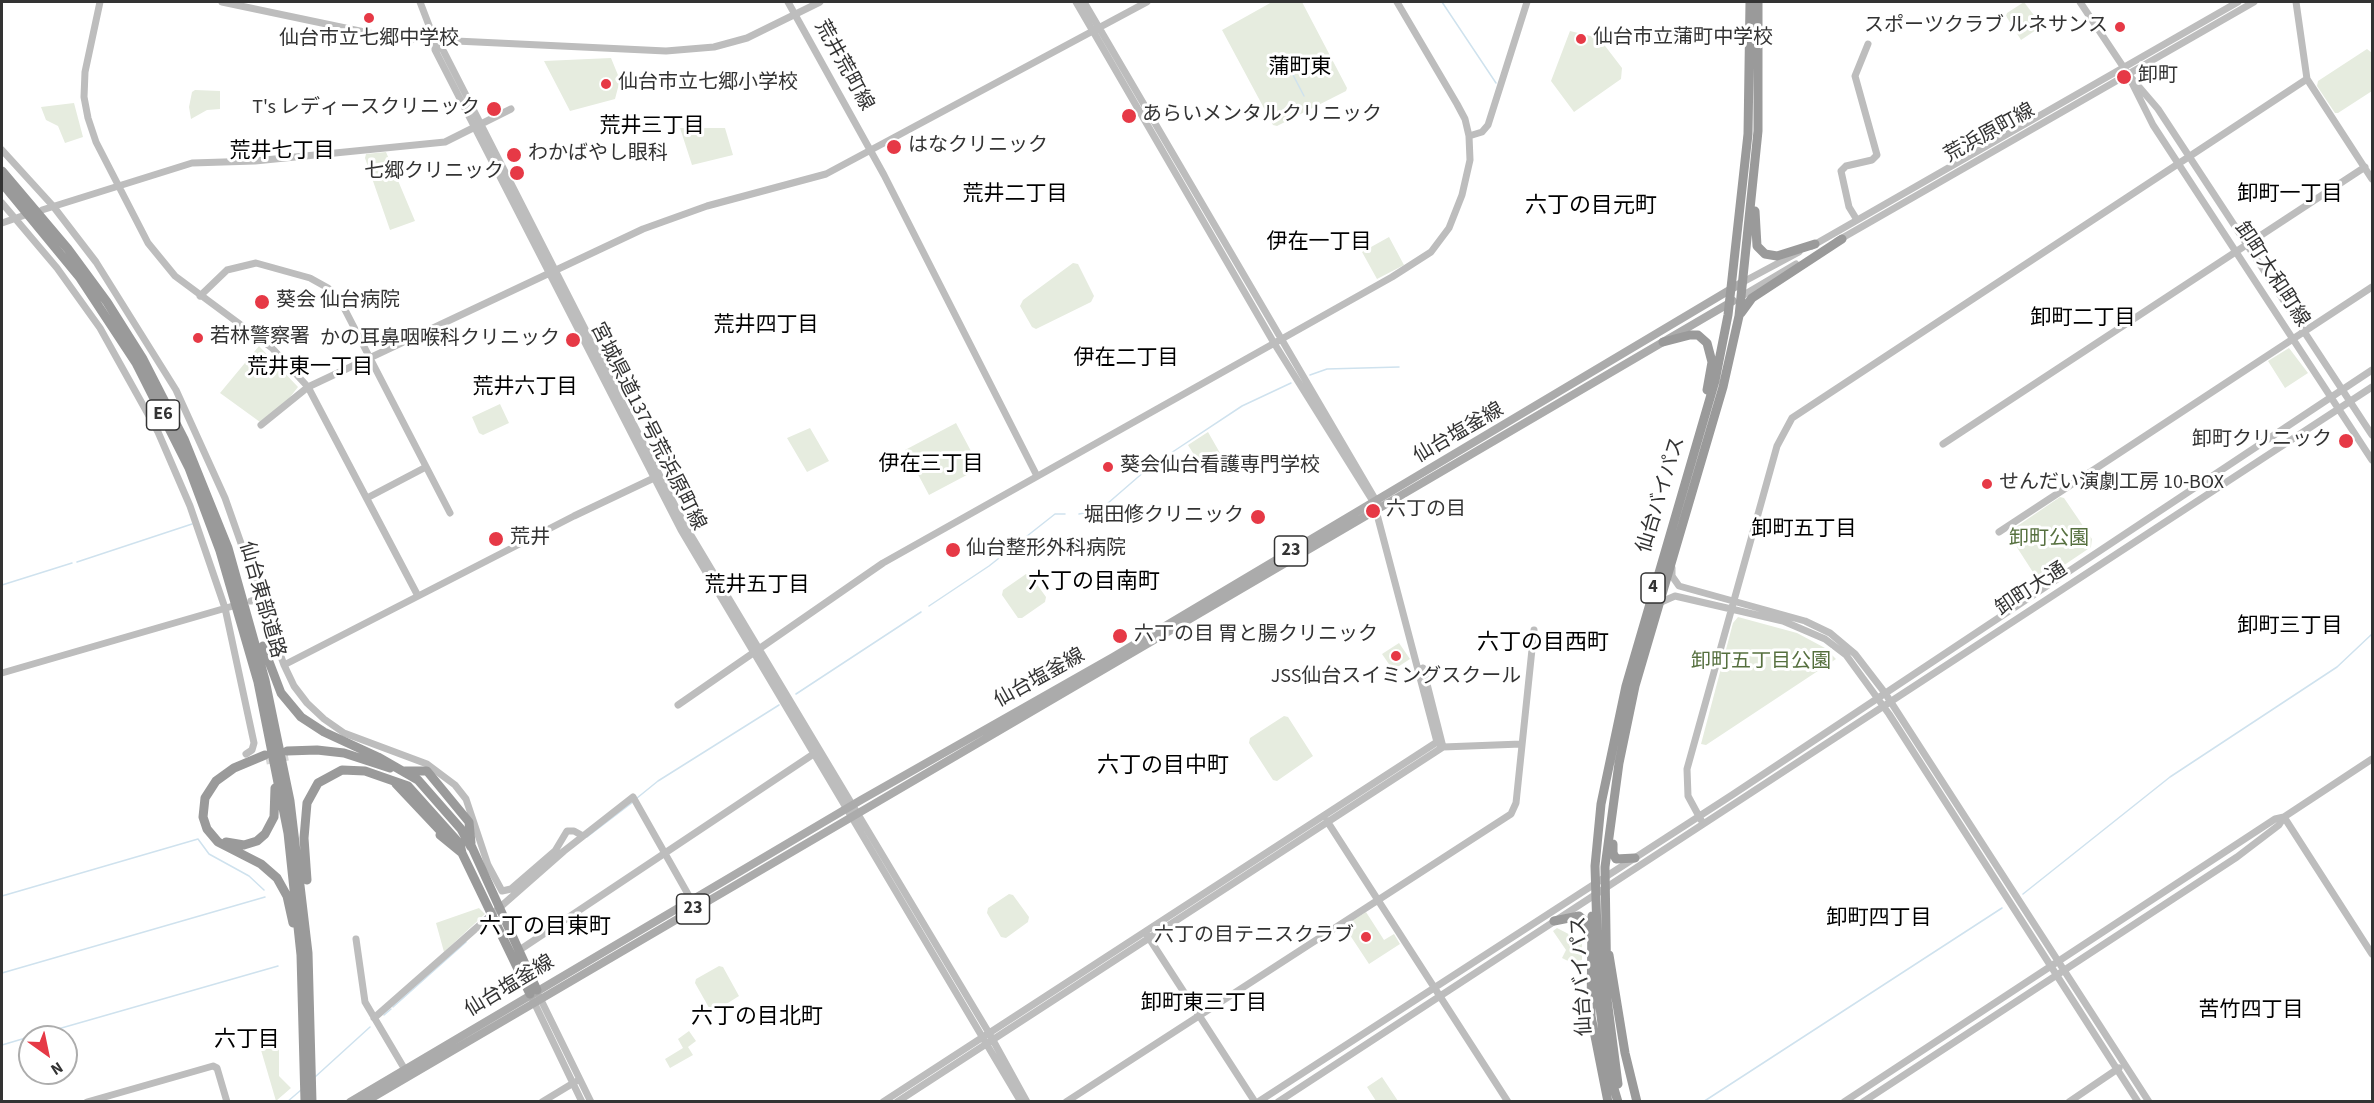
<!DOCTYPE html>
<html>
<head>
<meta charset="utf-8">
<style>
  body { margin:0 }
  #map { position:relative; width:2374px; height:1103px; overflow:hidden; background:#fff; font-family:"Source Sans 3",sans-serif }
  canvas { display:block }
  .frame { position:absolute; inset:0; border:3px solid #333; pointer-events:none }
  .north { position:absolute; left:18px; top:1025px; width:60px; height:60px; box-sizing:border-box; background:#fff; border:2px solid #adadad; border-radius:50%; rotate:147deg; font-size:16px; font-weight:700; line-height:24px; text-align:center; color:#333 }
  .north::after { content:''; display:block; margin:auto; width:21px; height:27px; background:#e63946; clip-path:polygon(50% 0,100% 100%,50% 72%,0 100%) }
</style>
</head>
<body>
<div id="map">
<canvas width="2374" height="1103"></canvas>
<div class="frame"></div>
<div class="north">N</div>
</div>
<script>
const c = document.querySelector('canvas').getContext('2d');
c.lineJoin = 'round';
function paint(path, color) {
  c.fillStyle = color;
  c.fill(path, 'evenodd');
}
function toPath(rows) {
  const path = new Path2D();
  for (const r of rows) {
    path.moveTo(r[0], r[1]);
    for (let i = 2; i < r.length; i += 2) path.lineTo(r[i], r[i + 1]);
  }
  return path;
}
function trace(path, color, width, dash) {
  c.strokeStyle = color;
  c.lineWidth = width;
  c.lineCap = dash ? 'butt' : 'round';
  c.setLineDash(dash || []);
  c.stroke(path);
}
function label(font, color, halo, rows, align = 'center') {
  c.font = font + ' "Source Sans 3","Noto Sans JP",sans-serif';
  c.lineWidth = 6;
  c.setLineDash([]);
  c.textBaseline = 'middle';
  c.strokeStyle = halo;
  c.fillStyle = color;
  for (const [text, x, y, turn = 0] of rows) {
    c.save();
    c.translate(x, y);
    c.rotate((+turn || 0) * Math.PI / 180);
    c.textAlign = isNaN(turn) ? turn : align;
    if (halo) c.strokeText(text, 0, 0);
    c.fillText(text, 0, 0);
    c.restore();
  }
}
const green = toPath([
  [1272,2,1302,2,1347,88,1346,91,1277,126,1273,125,1222,30],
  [2024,2,2042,26,2021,40,2006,16,2007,13],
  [1570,31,1599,38,1622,68,1621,79,1574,112,1551,81],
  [2367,49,2372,53,2372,91,2338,113,2335,113,2317,86,2318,81],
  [611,58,620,80,615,99,570,111,544,61],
  [195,90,220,91,220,109,207,110,191,119,189,107,192,92],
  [74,103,83,137,65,143,58,126,46,120,41,107],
  [680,128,725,128,733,155,692,165],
  [386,152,415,221,390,230,365,158,366,154],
  [1389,237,1404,265,1377,279,1362,252],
  [1073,263,1078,264,1094,296,1091,302,1036,329,1032,327,1020,306,1023,300],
  [259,346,298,387,287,401,260,422,220,393],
  [2289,348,2308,373,2285,388,2268,361],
  [500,404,509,423,483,435,479,433,472,417],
  [956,423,980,468,929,495,905,450],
  [810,428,829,461,807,472,787,438],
  [1208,432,1220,453,1201,466,1188,445],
  [2060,497,2064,498,2092,539,2091,547,2042,580,2038,580,2009,535,2010,531],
  [1026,574,1031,576,1046,597,1045,602,1022,618,1018,618,1002,595,1003,590],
  [1738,617,1797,633,1825,648,1836,659,1706,745,1701,744,1733,623],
  [1399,643,1410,659,1393,670,1382,654],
  [1284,716,1288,717,1313,756,1277,781,1273,780,1249,743,1250,738],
  [1009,894,1013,895,1029,917,1028,922,1006,938,1001,937,987,913,988,908],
  [479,908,485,914,444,952,436,923],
  [1366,912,1384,940,1394,934,1400,944,1369,964,1344,926],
  [1557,928,1582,941,1582,960,1570,962,1562,958,1566,950,1553,931],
  [719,966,723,967,739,996,712,1013,695,983,696,979],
  [689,1031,696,1041,688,1047,693,1055,670,1068,665,1059,683,1048,678,1039],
  [279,1045,279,1076,291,1088,276,1101,261,1050],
  [1382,1077,1398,1101,1376,1101,1367,1087]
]);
const stream = toPath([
  [1442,2,1496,83],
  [1291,71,1304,96],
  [1310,375,1327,369,1399,367],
  [1079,514,1100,510,1145,471,1174,451,1242,406,1291,383],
  [77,562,192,524],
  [2,585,72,563],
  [929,606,989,566,1055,514,1065,514],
  [796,694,921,612],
  [637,798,658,781,779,705],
  [587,837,633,802],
  [2023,894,2170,777,2337,667,2372,634],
  [2,896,198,839,209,854,249,876,264,890],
  [2,973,265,897],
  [393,1007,466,942],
  [384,1015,391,1009],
  [30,1037,278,966],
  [2,1045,29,1037],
  [315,1077,370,1027],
  [287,1102,301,1090],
  [1703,1102,2002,908]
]);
const highwayTunnel = toPath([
  [266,760,288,756]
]);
const secondary = toPath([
  [100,2,85,72,84,97,88,118,96,142,148,243,175,276,272,348,308,387,418,596],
  [222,2,393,38,666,51,714,47,747,38,820,2],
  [420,2,435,41,443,50,686,527,989,1033,1027,1102],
  [788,2,884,175,1037,476],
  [1076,2,1274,343,1374,503,1437,742,1443,747],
  [1084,2,1378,504],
  [2080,2,2128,74,2158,109,2372,435],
  [2296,2,2307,79,2372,179],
  [435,41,435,50,681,530,1021,1102],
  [2128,75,2153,125,2372,460],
  [1469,136,1482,132,1488,125,1527,2],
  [2,150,53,206,96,262,176,390,225,498,284,665,294,686,307,703,324,719,344,733,427,764,455,785,466,799,488,865,502,891,511,889,555,851,567,831,574,831,583,836],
  [2,203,57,268,100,328,158,432,190,506,225,608,254,743,252,750,246,754],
  [42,210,192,163,255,161,445,142,511,109],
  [1857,220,1849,207,1841,171,1846,166,1872,160,1877,155,1855,76,1868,44],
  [2,223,25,215],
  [1837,241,2254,2],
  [1812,246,2238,2],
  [1743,282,1799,252],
  [200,296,227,270,256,263,310,278,328,288,342,304,450,513],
  [1742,296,1796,264],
  [261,425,308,387,643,229,707,206,826,174,1147,2],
  [1943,444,2365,167],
  [367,498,426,467],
  [1999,532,2372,287],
  [1672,568,1672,576,1679,586,1805,621,1830,633,1855,654,1885,693,2149,1102],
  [251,601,262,599],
  [1659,603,1675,596,1783,621,1825,639,1846,655,1889,714,2138,1102],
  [284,665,574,516,654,478],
  [1423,668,1443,747],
  [2,673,233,606],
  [678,705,883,563,1392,277,1431,252,1449,228,1462,195,1470,160,1469,136,1465,119,1457,104,1397,2],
  [2284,817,2372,954],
  [1701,820,1688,796,1687,769,1777,446,1792,418,2307,79],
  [1327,821,1508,1102],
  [1147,935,1255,1102],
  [356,939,365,1002,404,1068],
  [518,951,818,751],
  [530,994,582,1102],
  [539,996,591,1102],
  [374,1018,564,851,633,797,693,903],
  [87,1102,213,1066,217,1068,227,1102],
  [542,1102,575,1082],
  [883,1102,1437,742],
  [897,1102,1443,747,1521,744],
  [1066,1102,1511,814,1516,803,1534,630],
  [1258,1102,1732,795,2372,370],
  [1278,1102,2372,387],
  [1844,1102,2275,819,2284,817,2372,759],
  [1863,1102,2237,857,2279,825,2284,817],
  [2069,1102,2119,1068]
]);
const primary = toPath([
  [350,1102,861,800,1113,657,1743,282],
  [365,1102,1733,301]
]);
const highway = toPath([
  [2,171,68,249,107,302,143,359,184,439,228,548,265,680,290,801,308,953,312,1102],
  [2,183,80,278,136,363,189,468,220,551,258,682,288,833,301,955,305,1102],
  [1755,211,1757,246,1765,254,1777,256,1815,244],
  [1741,313,1752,298,1842,239],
  [1663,342,1690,335,1698,335,1707,343,1712,362,1707,390],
  [263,646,281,693,301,717,324,732,378,757,418,780,461,829,471,847],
  [287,751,317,750,344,753,390,768],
  [265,755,234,768,216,781,205,798,203,817,207,829,218,842,261,864,277,878,287,896,293,923],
  [405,771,427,771,469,822,471,843],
  [396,784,446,837],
  [440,835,462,853],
  [226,842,244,845,257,841,265,834,274,817,275,788],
  [470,843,537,990],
  [1613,844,1613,853,1616,859,1635,858],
  [460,849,530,994],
  [307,880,304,838,307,803,318,783,342,770,365,771,408,786,460,844,462,853],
  [1592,916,1591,1016,1608,1102],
  [1554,921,1579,916,1586,922,1589,934],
  [1609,955,1625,1053,1637,1102],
  [1618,1084,1607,999,1605,867,1619,763,1635,686,1723,387,1739,316,1758,131,1758,2],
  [1618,1102,1607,1065,1599,999,1595,866,1601,804,1626,686,1715,381,1728,315,1748,134,1750,2]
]);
const markers = [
  [369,18,6,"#e63946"],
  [2120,27,6,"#e63946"],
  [1581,39,6,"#e63946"],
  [2124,77,8,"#e63946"],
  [606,84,6,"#e63946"],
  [494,109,8,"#e63946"],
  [1129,116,8,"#e63946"],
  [894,147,8,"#e63946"],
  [514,155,8,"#e63946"],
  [517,173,8,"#e63946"],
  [262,302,8,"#e63946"],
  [198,338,6,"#e63946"],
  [573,340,8,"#e63946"],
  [2346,441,8,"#e63946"],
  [1108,467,6,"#e63946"],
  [1987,484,6,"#e63946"],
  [1373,511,8,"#e63946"],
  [1258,517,8,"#e63946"],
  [496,539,8,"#e63946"],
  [953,550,8,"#e63946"],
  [1120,636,8,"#e63946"],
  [1396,656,6,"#e63946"],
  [1366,937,6,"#e63946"]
];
const shields = [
  [163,415,33],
  [1291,551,33],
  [1653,588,24],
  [693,909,33]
];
const shieldNames = [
  ["E6",163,415],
  ["23",1291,551],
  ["4",1653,588],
  ["23",693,909]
];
const poiNames = [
  ["スポーツクラブ ルネサンス",2108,27,"right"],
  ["仙台市立蒲町中学校",1593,39],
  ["仙台市立七郷中学校",369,40,"center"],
  ["卸町",2138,77],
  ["仙台市立七郷小学校",618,84],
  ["T's レディースクリニック",480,109,"right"],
  ["あらいメンタルクリニック",1142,116],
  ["はなクリニック",908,147],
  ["わかばやし眼科",528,155],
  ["七郷クリニック",504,173,"right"],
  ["葵会 仙台病院",276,302],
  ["若林警察署",210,338],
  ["かの耳鼻咽喉科クリニック",560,340,"right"],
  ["卸町クリニック",2332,441,"right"],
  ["葵会仙台看護専門学校",1120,467],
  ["せんだい演劇工房 10-BOX",1999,484],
  ["六丁の目",1386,511],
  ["堀田修クリニック",1244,517,"right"],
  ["荒井",510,539],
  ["仙台整形外科病院",966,550],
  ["六丁の目 胃と腸クリニック",1134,636],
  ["JSS仙台スイミングスクール",1396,678,"center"],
  ["六丁の目テニスクラブ",1354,937,"right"]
];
const streetNames = [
  ["荒井荒町線",843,66,61],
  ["荒浜原町線",1990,134,-29],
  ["卸町大和町線",2271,275,57],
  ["宮城県道137号荒浜原町線",647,427,63],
  ["仙台塩釜線",1459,434,-30],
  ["仙台バイパス",1662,495,-73],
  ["卸町大通",2032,590,-33],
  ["仙台東部道路",261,600,74],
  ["仙台塩釜線",1040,679,-29],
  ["仙台バイパス",1583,976,-93],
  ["仙台塩釜線",510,987,-31]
];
const parkNames = [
  ["卸町公園",2049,540],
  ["卸町五丁目公園",1761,663]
];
const neighbourhoodNames = [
  ["蒲町東",1300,68],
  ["荒井三丁目",652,127],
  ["荒井七丁目",282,152],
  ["荒井二丁目",1015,195],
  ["卸町一丁目",2290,195],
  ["伊在一丁目",1319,243],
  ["卸町二丁目",2083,319],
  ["荒井四丁目",766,326],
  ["伊在二丁目",1126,359],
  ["荒井東一丁目",310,368],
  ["荒井六丁目",525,388],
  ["伊在三丁目",931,465],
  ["卸町五丁目",1804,530],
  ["荒井五丁目",757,586],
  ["卸町三丁目",2290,627],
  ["卸町四丁目",1879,919],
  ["卸町東三丁目",1204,1004],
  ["苦竹四丁目",2251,1011]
];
const quarterNames = [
  ["六丁の目元町",1591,207],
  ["六丁の目南町",1094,583],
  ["六丁の目西町",1543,644],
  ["六丁の目中町",1163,767],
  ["六丁の目東町",545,928],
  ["六丁の目北町",757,1018],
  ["六丁目",247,1041]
];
paint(green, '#e6ecdf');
trace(stream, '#cfe2ee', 1.5);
trace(highwayTunnel, '#d6d6d6', 9, [9, 4.5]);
trace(secondary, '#bdbdbd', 7);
trace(primary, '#ababab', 8);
trace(highway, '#9a9a9a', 9);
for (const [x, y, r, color] of markers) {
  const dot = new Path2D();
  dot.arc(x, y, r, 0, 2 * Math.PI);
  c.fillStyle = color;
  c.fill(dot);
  trace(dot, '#fff', 2);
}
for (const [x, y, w] of shields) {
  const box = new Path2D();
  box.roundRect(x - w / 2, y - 15, w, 30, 4.5);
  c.fillStyle = '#fff';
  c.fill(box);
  trace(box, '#333', 1.5);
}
label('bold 18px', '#333', null, shieldNames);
label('20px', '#333', '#fff', poiNames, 'left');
label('20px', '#333', '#fff', streetNames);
label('20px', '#56703f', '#fff', parkNames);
label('21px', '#000', '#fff', neighbourhoodNames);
label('22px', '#000', '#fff', quarterNames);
</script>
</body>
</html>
